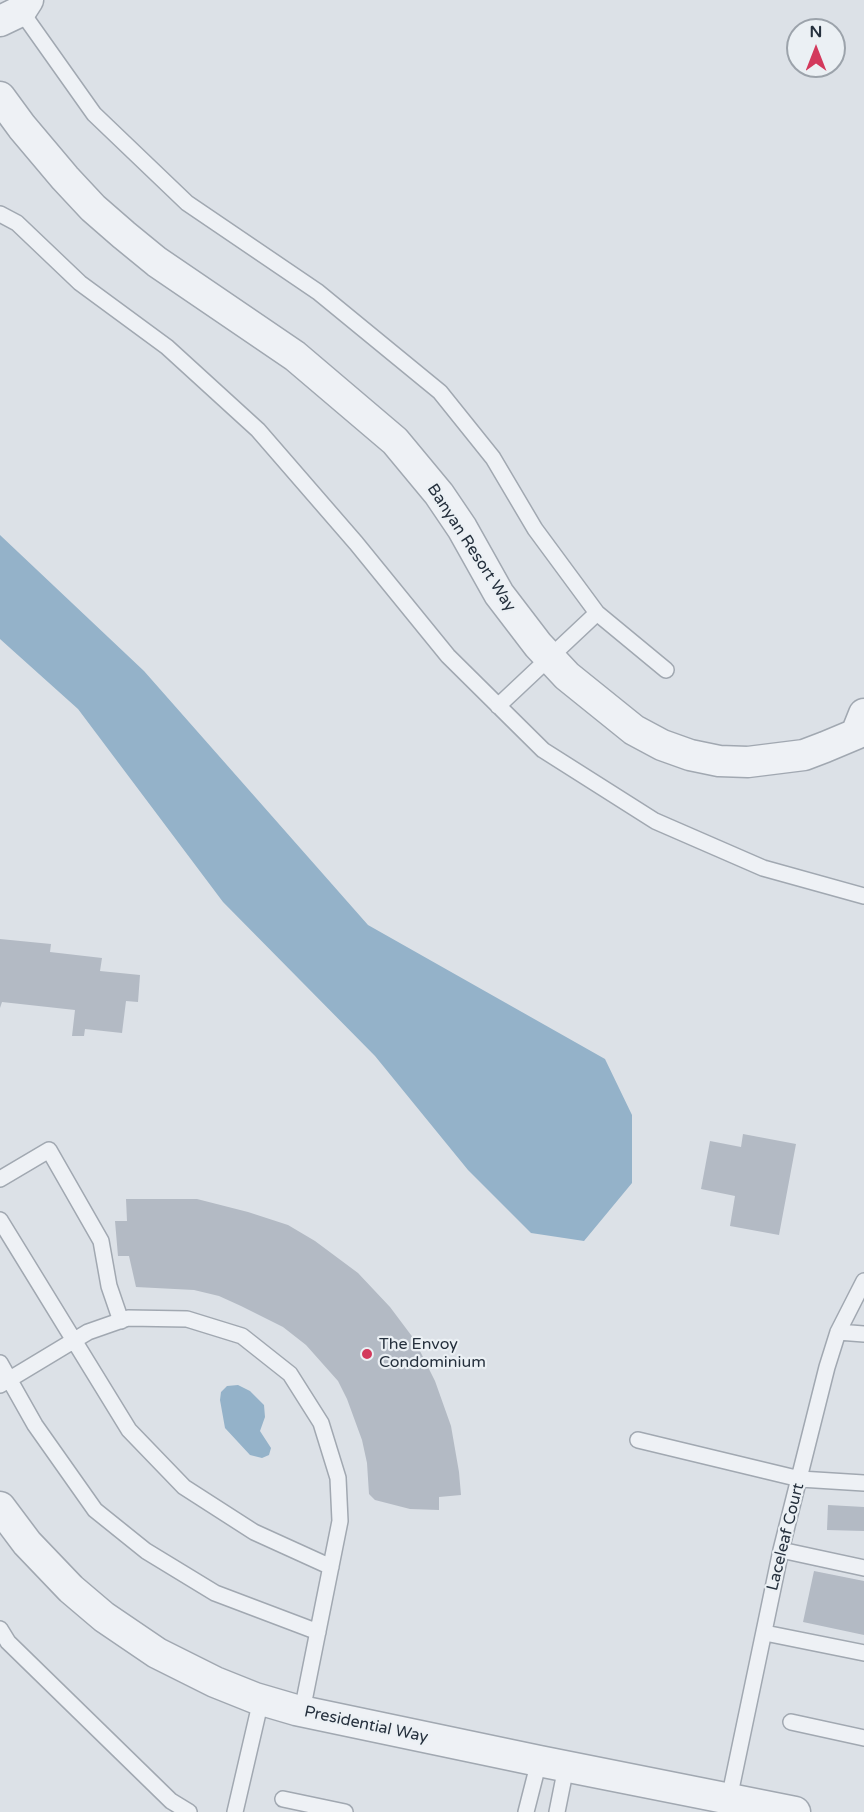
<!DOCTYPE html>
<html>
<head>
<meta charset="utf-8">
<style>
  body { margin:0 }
  #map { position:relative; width:864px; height:1812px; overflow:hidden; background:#dce1e7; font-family:"Varela Round",sans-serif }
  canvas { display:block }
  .north { position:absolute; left:786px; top:18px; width:60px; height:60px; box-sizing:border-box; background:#ebf0f4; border:2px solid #9ca3ab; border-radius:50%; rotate:0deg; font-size:16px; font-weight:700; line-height:24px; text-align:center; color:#25303d }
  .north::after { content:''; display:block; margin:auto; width:21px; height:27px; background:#d3395c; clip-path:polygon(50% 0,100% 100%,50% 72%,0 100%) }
</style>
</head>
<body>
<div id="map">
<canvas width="864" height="1812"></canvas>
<div class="north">N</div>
</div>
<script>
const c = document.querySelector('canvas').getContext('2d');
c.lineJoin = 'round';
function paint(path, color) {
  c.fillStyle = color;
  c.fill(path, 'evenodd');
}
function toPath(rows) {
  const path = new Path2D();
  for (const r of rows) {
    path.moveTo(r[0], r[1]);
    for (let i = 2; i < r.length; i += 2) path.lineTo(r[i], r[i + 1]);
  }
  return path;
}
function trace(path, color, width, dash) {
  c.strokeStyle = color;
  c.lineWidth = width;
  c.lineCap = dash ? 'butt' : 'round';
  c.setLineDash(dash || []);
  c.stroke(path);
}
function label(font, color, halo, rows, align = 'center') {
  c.font = font + ' "Varela Round",sans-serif';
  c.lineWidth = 4.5;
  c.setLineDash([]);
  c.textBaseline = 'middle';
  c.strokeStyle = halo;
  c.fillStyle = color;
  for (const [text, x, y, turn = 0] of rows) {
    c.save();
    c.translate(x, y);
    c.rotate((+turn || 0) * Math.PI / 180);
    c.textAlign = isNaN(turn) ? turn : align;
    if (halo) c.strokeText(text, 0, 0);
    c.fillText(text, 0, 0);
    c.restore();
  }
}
const water = toPath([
  [0,535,144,671,368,925,605,1059,632,1115,632,1183,584,1241,531,1233,468,1170,375,1056,223,902,78,709,0,639],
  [238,1385,250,1391,264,1405,265,1417,260,1431,271,1448,269,1455,262,1458,250,1455,225,1428,220,1400,221,1392,227,1386]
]);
const building = toPath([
  [0,939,51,944,50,952,102,958,100,971,140,975,138,1002,126,1001,122,1033,85,1029,84,1036,72,1036,75,1010,2,1002,0,1008],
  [743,1134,796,1144,779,1235,730,1226,735,1196,701,1189,710,1141,741,1147],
  [126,1199,197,1199,248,1212,288,1225,315,1241,358,1273,390,1307,414,1339,435,1381,451,1426,459,1472,461,1495,439,1497,439,1510,410,1509,375,1500,369,1494,367,1463,362,1440,347,1399,338,1381,306,1345,283,1327,241,1306,219,1296,194,1290,136,1287,129,1256,118,1256,115,1221,127,1221],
  [828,1505,864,1507,864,1531,827,1530],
  [814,1571,864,1581,864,1635,803,1622]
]);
const lane = toPath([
  [21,11,94,114,187,203,318,292,440,392,493,458,535,529,597,613,498,706],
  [0,214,17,223,80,283,167,347,258,430,356,543,448,656,543,750,655,821,763,868,864,896],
  [597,613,666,670],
  [0,1179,49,1150,101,1241,109,1286,121,1321],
  [0,1220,129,1430,184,1487,254,1532,331,1567],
  [838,1332,864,1334],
  [0,1363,35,1425,95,1510,146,1551,215,1593,318,1632],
  [0,1385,88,1332,128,1318,187,1319,242,1336,290,1374,321,1423,338,1478,340,1521,302,1711],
  [638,1440,800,1479,864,1483],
  [781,1550,864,1568],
  [0,1629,8,1642,171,1801,189,1812],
  [765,1633,864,1653],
  [791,1722,864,1738],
  [283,1799,345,1812],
  [729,1799,781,1550,827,1367,838,1332,864,1281],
  [235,1812,261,1700],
  [526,1812,539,1761],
  [557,1812,566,1767]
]);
const street = toPath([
  [0,21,21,11,28,0],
  [0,97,22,127,65,178,93,208,124,235,157,262,295,356,395,441,439,494,462,528,499,594,538,645,567,676,634,730,662,745,690,755,719,761,748,762,804,755,825,747,856,734,864,714],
  [0,1507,27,1543,71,1589,104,1617,157,1653,215,1682,255,1698,296,1710,539,1761,795,1812]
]);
const markers = [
  [367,1354,6,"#d3395c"]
];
const streetNames = [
  ["Banyan Resort Way",471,548,57],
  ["Laceleaf Court",786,1537,-76],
  ["Presidential Way",366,1725,12]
];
const poiNames = [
  ["The Envoy",379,1345],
  ["Condominium",379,1363]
];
paint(water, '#94b2c9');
paint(building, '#b3bac4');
trace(lane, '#a1a8b1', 18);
trace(street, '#a1a8b1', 33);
trace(lane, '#eef1f5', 15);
trace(street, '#eef1f5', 30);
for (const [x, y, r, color] of markers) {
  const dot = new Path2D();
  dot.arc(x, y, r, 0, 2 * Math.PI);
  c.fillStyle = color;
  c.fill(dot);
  trace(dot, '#ebf0f4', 2);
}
label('16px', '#25303d', '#ebf0f4', streetNames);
label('16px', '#25303d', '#ebf0f4', poiNames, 'left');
</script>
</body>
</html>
